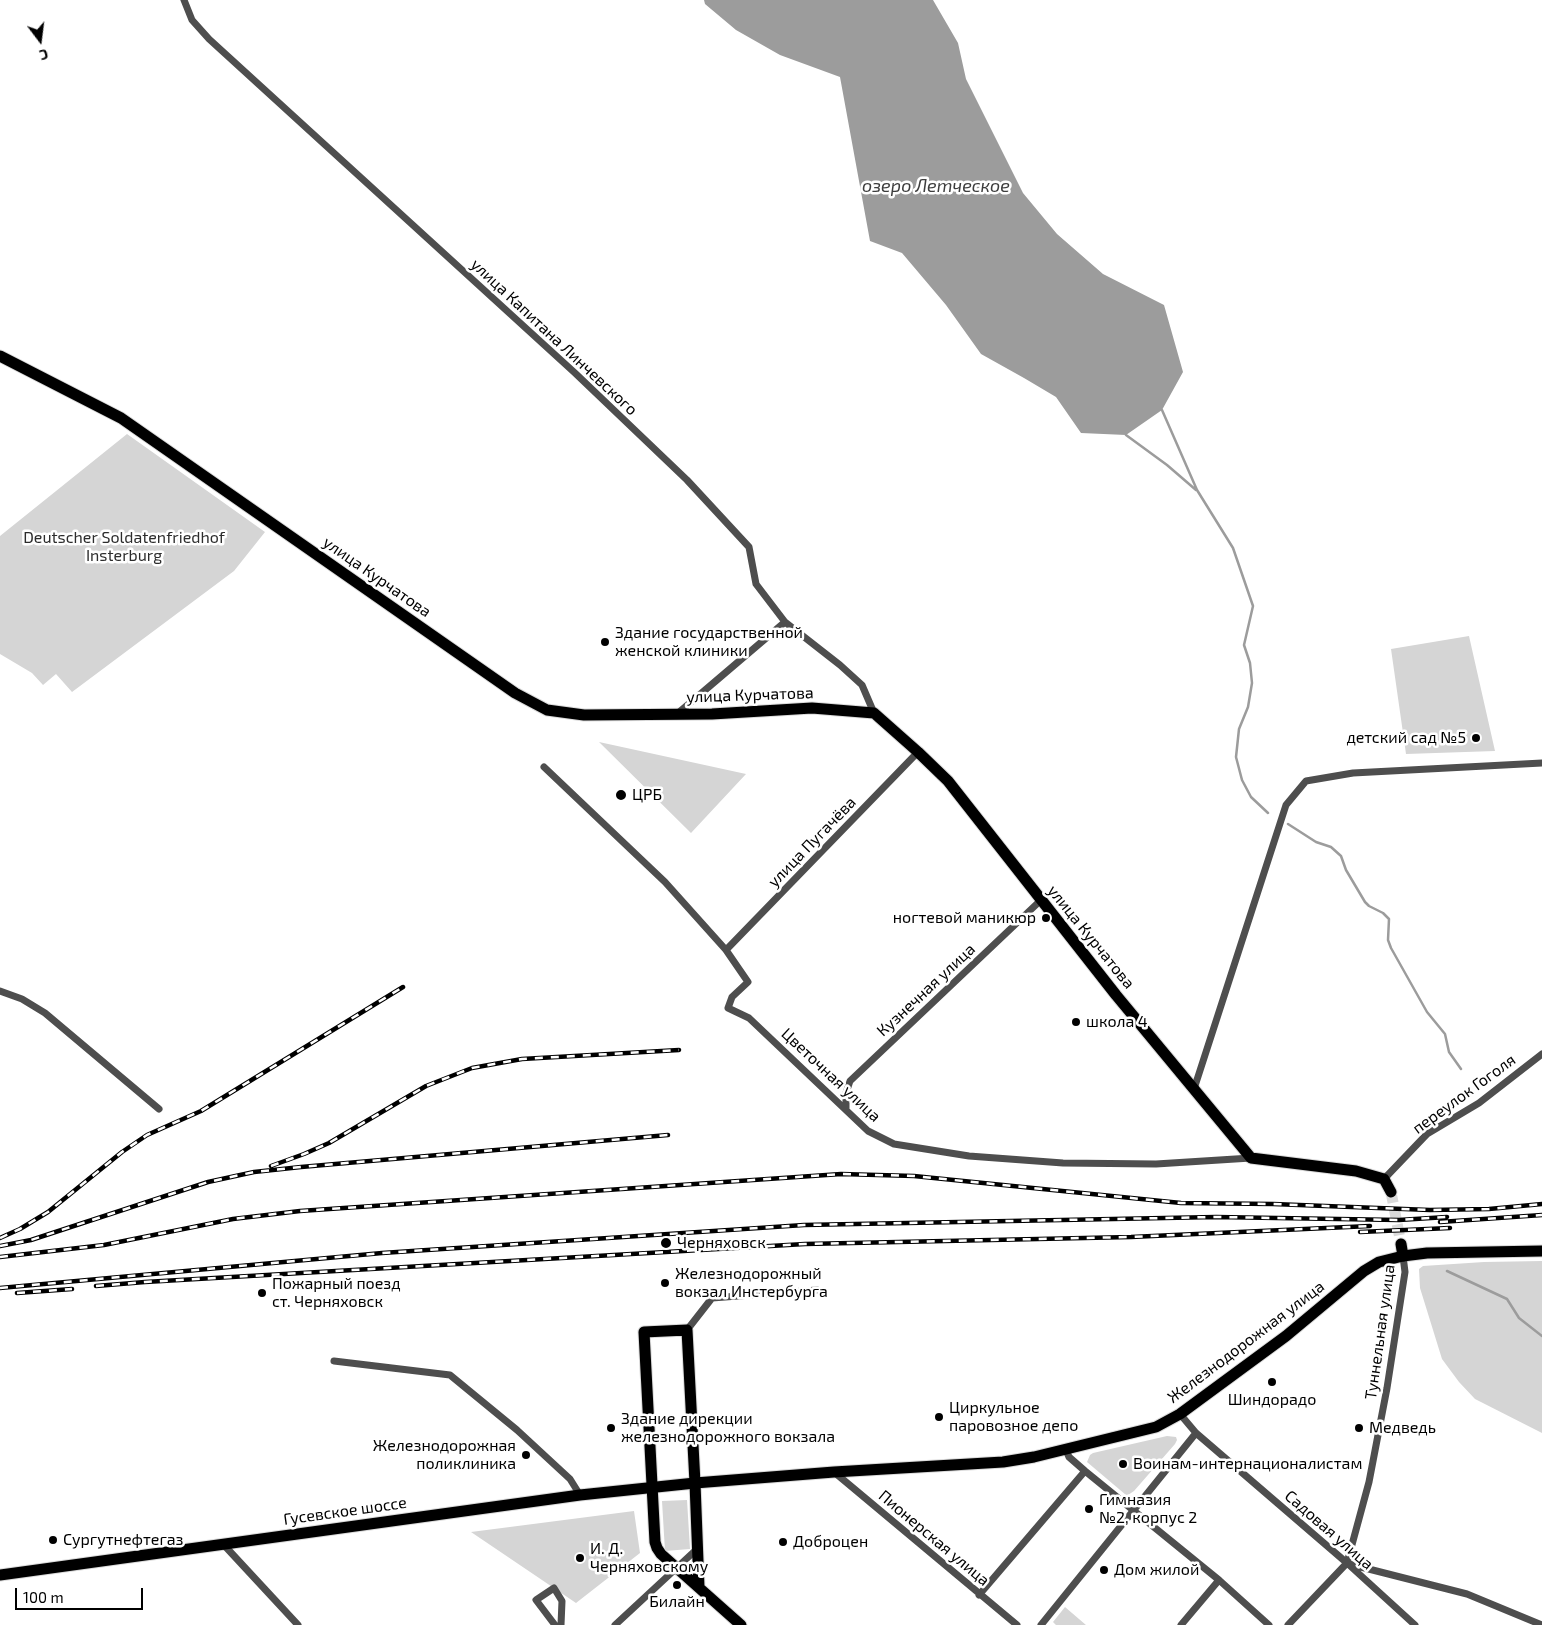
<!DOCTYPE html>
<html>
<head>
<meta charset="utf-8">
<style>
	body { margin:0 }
	#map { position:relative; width:1542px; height:1625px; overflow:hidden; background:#fff; font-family:"Exo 2",sans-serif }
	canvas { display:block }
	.north { position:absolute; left:15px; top:15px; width:50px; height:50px; -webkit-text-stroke:4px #fff; paint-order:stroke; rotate:165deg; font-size:14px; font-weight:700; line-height:20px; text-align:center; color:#000 }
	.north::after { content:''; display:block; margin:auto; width:18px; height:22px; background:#000; clip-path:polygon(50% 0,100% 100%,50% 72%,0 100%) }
	.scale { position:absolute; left:15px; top:1588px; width:128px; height:22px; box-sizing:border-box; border:2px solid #000; border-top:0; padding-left:6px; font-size:15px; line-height:18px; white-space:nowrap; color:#000; -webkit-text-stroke:4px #fff; paint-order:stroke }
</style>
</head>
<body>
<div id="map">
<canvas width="1542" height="1625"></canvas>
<div class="north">С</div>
<div class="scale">100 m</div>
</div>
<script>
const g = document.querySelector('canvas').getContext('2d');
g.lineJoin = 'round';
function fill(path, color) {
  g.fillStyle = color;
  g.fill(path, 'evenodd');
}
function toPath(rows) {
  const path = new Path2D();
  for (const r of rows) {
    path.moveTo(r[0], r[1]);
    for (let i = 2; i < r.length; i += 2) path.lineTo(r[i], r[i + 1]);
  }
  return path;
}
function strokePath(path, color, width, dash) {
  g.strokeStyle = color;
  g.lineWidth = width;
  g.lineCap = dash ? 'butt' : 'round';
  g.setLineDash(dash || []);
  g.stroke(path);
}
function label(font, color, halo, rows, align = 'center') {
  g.font = font + ' "Exo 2",sans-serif';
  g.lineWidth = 5;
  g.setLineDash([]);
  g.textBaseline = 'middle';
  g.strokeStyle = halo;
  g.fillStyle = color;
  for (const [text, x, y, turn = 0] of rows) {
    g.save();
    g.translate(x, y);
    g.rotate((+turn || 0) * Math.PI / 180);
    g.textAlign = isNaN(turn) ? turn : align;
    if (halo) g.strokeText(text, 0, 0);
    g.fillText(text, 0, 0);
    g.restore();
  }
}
fill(toPath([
	[127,434,265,532,234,571,72,692,56,674,43,685,32,673,0,654,0,536],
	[1469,636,1495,751,1406,754,1391,649],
	[599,742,746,774,691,833],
	[1542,1261,1542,1433,1475,1399,1459,1382,1442,1359,1420,1288,1419,1269,1423,1266,1484,1262],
	[1167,1436,1176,1437,1177,1440,1175,1444,1134,1491,1128,1495,1126,1495,1087,1462,1090,1455,1093,1453],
	[687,1500,690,1549,665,1551,662,1501],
	[634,1511,640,1553,576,1603,471,1532],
	[1065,1607,1086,1625,1056,1625,1053,1622]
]), '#d5d5d5');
fill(toPath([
	[704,0,933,0,958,43,966,79,1023,193,1057,234,1103,274,1164,305,1183,372,1162,410,1126,435,1081,433,1056,397,1024,378,981,354,946,305,902,253,870,241,840,77,780,55,736,30,705,4]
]), '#9c9c9c');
strokePath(toPath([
	[1162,410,1197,490,1233,548,1253,606,1244,645,1250,663,1252,683,1248,707,1239,729,1236,757,1242,780,1251,797,1268,813],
	[1126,435,1167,465,1196,490],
	[1288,824,1316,842,1331,847,1341,856,1346,870,1365,902,1369,906,1383,913,1389,919,1388,940,1391,948,1427,1012,1445,1034,1449,1052,1461,1069],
	[1447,1271,1507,1299,1519,1318,1542,1336]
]), '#9c9c9c', 2.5);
strokePath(toPath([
	[1391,1192,1401,1244]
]), '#d9d9d9', 11, [11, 5.5]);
const primary = toPath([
	[0,356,121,418,515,693,547,710,584,715,712,714,812,708,874,713,918,752,948,781,1116,995,1251,1158,1356,1171,1384,1179,1391,1192],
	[1401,1244,1403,1256],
	[699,1587,695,1483,687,1330,644,1332,655,1542,657,1548,661,1554,741,1625]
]);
const trunk = toPath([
	[0,1575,580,1495,695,1483,834,1472,1003,1462,1034,1457,1156,1427,1180,1414,1286,1336,1364,1271,1379,1262,1403,1256,1427,1253,1542,1251]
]);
strokePath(primary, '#dbdbdb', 13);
strokePath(trunk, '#dbdbdb', 13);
strokePath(toPath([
	[184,0,192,20,209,39,575,373,687,480,749,547,756,584,785,622,840,665,862,685,874,713],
	[677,714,785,622],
	[544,767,665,882,726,950,748,982,732,997,728,1008,749,1018,868,1131,894,1144,969,1156,1063,1163,1156,1164,1251,1158],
	[726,950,918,752],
	[0,991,22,999,45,1013,159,1109],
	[1194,1089,1286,805,1306,781,1353,773,1542,763],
	[846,1108,846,1093,850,1081,1041,900],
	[1384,1179,1427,1134,1479,1103,1542,1054],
	[687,1330,712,1298,817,1290],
	[334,1361,450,1375,517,1430,570,1479,580,1495],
	[1180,1414,1196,1433,1347,1563,1415,1625],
	[1066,1450,1069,1457,1085,1471,1219,1580,1269,1625],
	[834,1472,1017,1625],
	[223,1544,298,1625],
	[1349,1564,1467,1594,1542,1625],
	[979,1595,1085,1471],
	[555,1625,536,1600,554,1588,562,1601,561,1625],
	[615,1625,697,1549],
	[1041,1625,1196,1433],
	[1181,1625,1219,1580],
	[1288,1625,1347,1563,1369,1482,1387,1388,1405,1272,1403,1256]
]), '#4e4e4e', 7);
strokePath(primary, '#000', 11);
strokePath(trunk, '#000', 11);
const rail = toPath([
	[271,1166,304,1154,329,1143,426,1086,472,1068,522,1059,679,1050],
	[1440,1222,1542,1215],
	[1360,1232,1450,1228],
	[0,1238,20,1229,48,1212,122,1152,147,1135,201,1111,403,987],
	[0,1246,31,1240,208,1182,254,1172,301,1167,668,1135],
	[0,1257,104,1245,233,1219,300,1211,841,1174,914,1176,1181,1203,1273,1204,1430,1210,1489,1209,1542,1204],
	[96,1286,145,1282,805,1244,1131,1237,1370,1226],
	[0,1288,382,1253,804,1225,1216,1217,1399,1220,1447,1217],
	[17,1293,72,1289]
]);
strokePath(rail, '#000', 4.5);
strokePath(rail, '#fff', 2.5, [8]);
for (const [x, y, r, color] of [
	[605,642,5,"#000"],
	[1476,738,5,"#000"],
	[621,795,6,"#000"],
	[1046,918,5,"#000"],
	[1076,1022,5,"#000"],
	[666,1243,6,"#000"],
	[665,1283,5,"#000"],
	[262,1293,5,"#000"],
	[1272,1382,5,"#000"],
	[939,1417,5,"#000"],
	[611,1428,5,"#000"],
	[1359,1428,5,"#000"],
	[526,1455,5,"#000"],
	[1123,1464,5,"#000"],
	[1089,1509,5,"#000"],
	[53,1540,5,"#000"],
	[783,1542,5,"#000"],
	[580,1558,5,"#000"],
	[1104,1570,5,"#000"],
	[677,1585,5,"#000"]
]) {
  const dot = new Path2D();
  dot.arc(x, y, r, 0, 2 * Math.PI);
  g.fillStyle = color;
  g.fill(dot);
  strokePath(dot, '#fff', 2);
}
label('16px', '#000', '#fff', [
	["улица Капитана Линчевского",554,337,43],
	["улица Курчатова",377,577,35],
	["улица Курчатова",750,695,-2],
	["улица Пугачёва",812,842,-46],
	["улица Курчатова",1091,937,51],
	["Кузнечная улица",926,990,-43],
	["Цветочная улица",831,1075,43],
	["переулок Гоголя",1464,1094,-36],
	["Туннельная улица",1380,1332,-82],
	["Железнодорожная улица",1246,1342,-37],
	["Гусевское шоссе",345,1511,-8],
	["Садовая улица",1329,1530,41],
	["Пионерская улица",934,1538,40]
]);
label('16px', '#2c2c2c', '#fff', [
	["Deutscher Soldatenfriedhof",124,538],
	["Insterburg",124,556]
]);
label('16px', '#000', '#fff', [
	["Здание государственной",615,633],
	["женской клиники",615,651],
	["детский сад №5",1466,738,"right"],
	["ЦРБ",632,795],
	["ногтевой маникюр",1036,918,"right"],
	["школа 4",1086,1022],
	["Черняховск",677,1243],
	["Железнодорожный",675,1274],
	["вокзал Инстербурга",675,1292],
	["Пожарный поезд",272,1284],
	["ст. Черняховск",272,1302],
	["Шиндорадо",1272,1400,"center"],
	["Циркульное",949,1408],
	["паровозное депо",949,1426],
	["Здание дирекции",621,1419],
	["железнодорожного вокзала",621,1437],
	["Медведь",1369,1428],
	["Железнодорожная",516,1446,"right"],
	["поликлиника",516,1464,"right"],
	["Воинам-интернационалистам",1133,1464],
	["Гимназия",1099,1500],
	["№2, корпус 2",1099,1518],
	["Сургутнефтегаз",63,1540],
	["Доброцен",793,1542],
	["И. Д.",590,1549],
	["Черняховскому",590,1567],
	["Дом жилой",1114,1570],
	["Билайн",677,1602,"center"]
], 'left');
label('italic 18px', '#3d3d3d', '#fff', [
	["озеро Летческое",936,186]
]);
</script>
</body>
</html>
